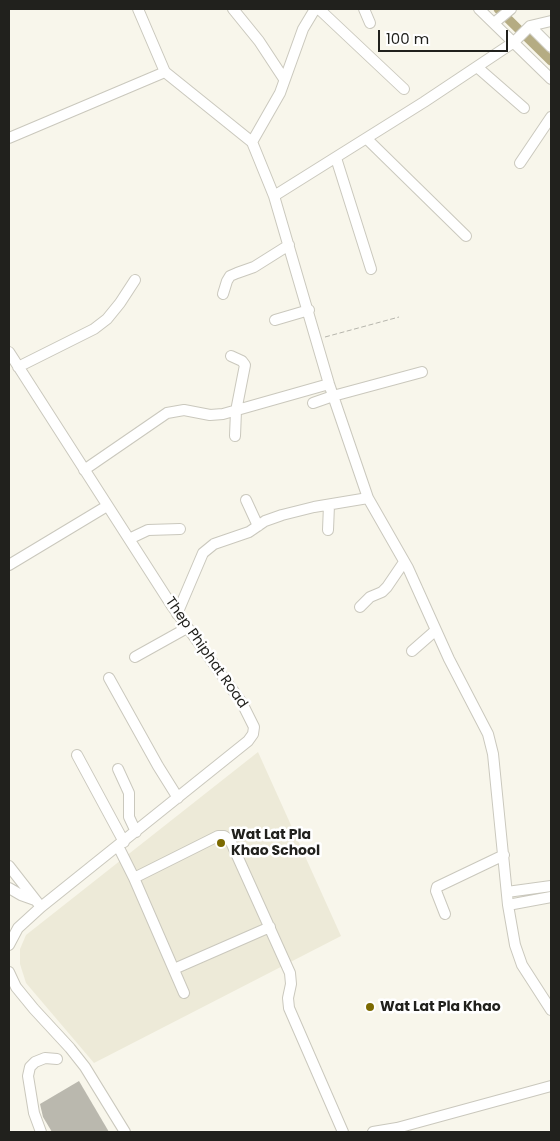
<!DOCTYPE html>
<html>
<head>
<meta charset="utf-8">
<style>
	body { margin:0 }
	#map { position:relative; width:560px; height:1141px; overflow:hidden; background:#f8f6eb; font-family:Poppins,sans-serif }
	canvas { display:block }
	.frame { position:absolute; inset:0; border:10px solid #21211d; pointer-events:none }
	.scale { position:absolute; left:378px; top:30px; width:130px; height:22px; box-sizing:border-box; border:2px solid #21211d; border-top:0; padding-left:6px; font-size:15px; line-height:18px; white-space:nowrap; color:#21211d; -webkit-text-stroke:4px #fff; paint-order:stroke }
</style>
</head>
<body>
<div id="map">
<canvas width="560" height="1141"></canvas>
<div class="frame"></div>
<div class="scale">100 m</div>
</div>
<script>
const g = document.querySelector('canvas').getContext('2d');
g.lineJoin = 'round';
function fill(path, color) {
  g.fillStyle = color;
  g.fill(path, 'evenodd');
}
function toPath(rows) {
  const path = new Path2D();
  for (const r of rows) {
    path.moveTo(r[0], r[1]);
    for (let i = 2; i < r.length; i += 2) path.lineTo(r[i], r[i + 1]);
  }
  return path;
}
function strokePath(path, color, width, dash) {
  g.strokeStyle = color;
  g.lineWidth = width;
  g.lineCap = dash ? 'butt' : 'round';
  g.setLineDash(dash || []);
  g.stroke(path);
}
function label(font, color, halo, rows, align = 'center') {
  g.font = font + ' Poppins,sans-serif';
  g.lineWidth = 5;
  g.setLineDash([]);
  g.textBaseline = 'middle';
  g.strokeStyle = halo;
  g.fillStyle = color;
  for (const [text, x, y, turn = 0] of rows) {
    g.save();
    g.translate(x, y);
    g.rotate((+turn || 0) * Math.PI / 180);
    g.textAlign = isNaN(turn) ? turn : align;
    if (halo) g.strokeText(text, 0, 0);
    g.fillText(text, 0, 0);
    g.restore();
  }
}
fill(toPath([
	[258,752,341,936,94,1063,26,983,20,964,20,949,26,935]
]), '#edead8');
strokePath(toPath([
	[498,9,551,61]
]), '#b5ac83', 9);
fill(toPath([
	[79,1081,109,1132,52,1132,43,1117,40,1104]
]), '#bab8ae');
const minor = toPath([
	[138,9,165,72,252,142,274,196,329,384,368,498,408,568,449,659,488,734,493,754,508,905,515,945,522,965,551,1010],
	[233,9,259,41,284,79],
	[319,9,404,89],
	[364,9,370,23],
	[479,9,551,79],
	[494,23,511,9],
	[530,26,551,47],
	[477,67,524,108],
	[9,138,165,72],
	[367,139,466,236],
	[252,142,280,93,303,29,315,9],
	[336,158,371,269],
	[520,163,551,117],
	[274,196,424,102,514,42,530,26,551,21],
	[223,294,227,281,230,276,237,273,254,267,289,245],
	[275,320,309,310],
	[9,352,172,606,242,703,254,727,253,734,248,741,41,907,18,928,9,945],
	[231,356,242,361,245,365,236,411,235,436],
	[18,367,94,329,107,319,120,303,135,280],
	[313,403,333,396,422,372],
	[84,470,167,413,184,410,210,415,223,414,329,384],
	[246,500,258,526],
	[328,530,329,505],
	[129,539,148,530,180,529],
	[9,565,107,506],
	[360,607,370,597,382,592,387,587,404,562],
	[177,614,203,553,214,544,249,532,265,521,282,515,314,507,368,498],
	[412,651,436,630],
	[135,657,187,628],
	[109,678,158,766,178,798],
	[77,755,124,842],
	[118,769,129,793,129,817,136,832],
	[118,846,134,878,184,993],
	[9,866,41,907],
	[134,878,218,836,224,836,230,840,290,973,291,984,288,998,289,1008,343,1132],
	[9,888,21,895,35,900],
	[507,892,551,886],
	[508,905,551,897],
	[445,914,436,891,437,887,504,855],
	[174,969,270,927],
	[9,972,16,987,34,1009,70,1048,85,1067,125,1132],
	[41,1132,34,1113,28,1076,30,1067,35,1062,45,1058,57,1059],
	[373,1132,397,1128,551,1086]
]);
strokePath(minor, '#cac8bd', 12);
strokePath(toPath([
	[325,337,399,317]
]), '#b6b5ac', 1, [5, 2.5]);
strokePath(minor, '#fff', 10);
for (const [x, y, r, color] of [
	[221,843,5,"#7c6a01"],
	[370,1007,5,"#7c6a01"]
]) {
  const dot = new Path2D();
  dot.arc(x, y, r, 0, 2 * Math.PI);
  g.fillStyle = color;
  g.fill(dot);
  strokePath(dot, '#fff', 2);
}
label('14px', '#21211d', '#fff', [
	["Thep Phiphat Road",206,653,55]
]);
label('bold 14px', '#21211d', '#fff', [
	["Wat Lat Pla",231,835],
	["Khao School",231,851],
	["Wat Lat Pla Khao",380,1007]
], 'left');
</script>
</body>
</html>
